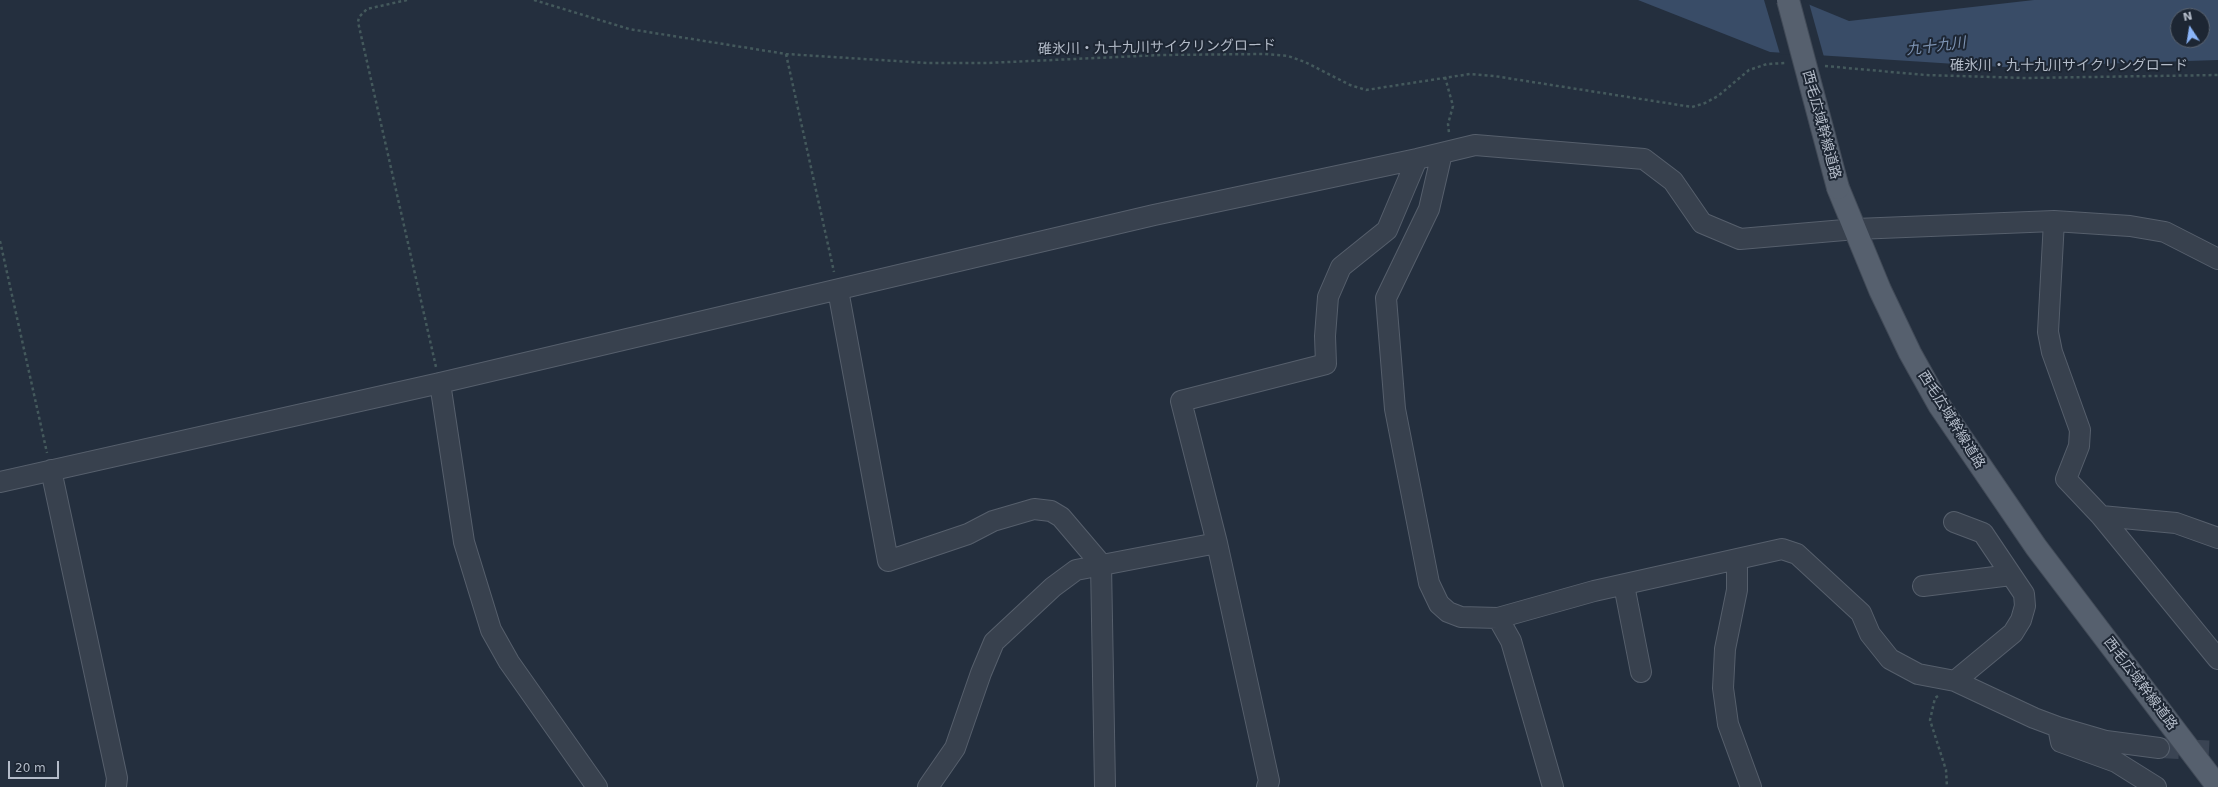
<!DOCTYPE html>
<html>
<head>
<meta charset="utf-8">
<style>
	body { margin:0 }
	#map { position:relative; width:2218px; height:787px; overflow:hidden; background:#242f3e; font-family:"DejaVu Sans",sans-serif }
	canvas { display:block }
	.north { position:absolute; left:2170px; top:8px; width:40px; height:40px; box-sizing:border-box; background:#1d2633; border:1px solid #59626f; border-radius:50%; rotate:348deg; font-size:11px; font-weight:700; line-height:16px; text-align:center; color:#b4bcc9 }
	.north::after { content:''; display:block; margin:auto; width:14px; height:18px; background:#8ab4f8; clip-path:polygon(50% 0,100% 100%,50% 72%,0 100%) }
	.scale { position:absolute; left:8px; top:761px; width:51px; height:18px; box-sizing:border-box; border:2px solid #b4bcc9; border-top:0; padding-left:5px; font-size:12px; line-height:14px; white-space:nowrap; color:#b4bcc9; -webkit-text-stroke:3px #1d2633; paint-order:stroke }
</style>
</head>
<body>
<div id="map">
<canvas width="2218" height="787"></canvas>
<div class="north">N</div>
<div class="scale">20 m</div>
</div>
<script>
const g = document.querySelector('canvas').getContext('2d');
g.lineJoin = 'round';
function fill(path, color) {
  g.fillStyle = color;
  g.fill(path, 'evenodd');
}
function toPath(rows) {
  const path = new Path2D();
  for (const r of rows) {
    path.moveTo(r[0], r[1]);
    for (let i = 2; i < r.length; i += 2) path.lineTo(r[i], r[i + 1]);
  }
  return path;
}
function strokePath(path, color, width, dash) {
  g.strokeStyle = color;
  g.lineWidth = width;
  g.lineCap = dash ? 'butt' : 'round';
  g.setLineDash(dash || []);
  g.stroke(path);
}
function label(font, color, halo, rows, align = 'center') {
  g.font = font + ' "DejaVu Sans","Noto Sans JP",sans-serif';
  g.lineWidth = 4;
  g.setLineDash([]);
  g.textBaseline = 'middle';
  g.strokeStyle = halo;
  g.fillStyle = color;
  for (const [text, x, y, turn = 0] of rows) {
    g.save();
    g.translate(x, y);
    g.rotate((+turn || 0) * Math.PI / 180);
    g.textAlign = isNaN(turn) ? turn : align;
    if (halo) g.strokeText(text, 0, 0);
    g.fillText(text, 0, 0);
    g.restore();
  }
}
fill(toPath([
	[1638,0,1798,0,1849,21,2034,0,2218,0,2218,60,2002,67,1770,52],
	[2178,16,2202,16,2202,40,2178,40]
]), '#394c67');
fill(toPath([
	[1764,0,1803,0,1809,3,1824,57,1780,54]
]), '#242f3e');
strokePath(toPath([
	[2159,748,2218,751]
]), '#3a4453', 20, [20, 10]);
const minor = toPath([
	[1442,153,1429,209,1386,298,1395,409,1429,583,1439,604,1448,612,1461,617,1498,618,1594,591,1782,549,1797,554,1861,613,1870,634,1890,659,1918,674,1955,681,2034,718,2058,727,2106,741,2159,748],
	[2054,221,2048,332,2052,352,2080,430,2079,446,2066,479,2101,516,2218,659],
	[838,290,888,561,968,534,993,521,1034,509,1051,511,1061,517,1101,564,1105,787],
	[440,383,464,542,491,630,509,662,597,787],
	[51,470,117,778,116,787],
	[0,482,440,383,1154,215,1417,159,1475,145,1644,159,1673,181,1702,223,1740,239,1856,229,2054,221,2130,226,2165,232,2218,259],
	[2101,516,2176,523,2218,538],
	[1954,522,1983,533,2024,594,2025,606,2021,620,2013,633,1955,681],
	[1737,560,1737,590,1725,649,1723,688,1728,724,1751,787],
	[1624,585,1641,672],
	[1923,586,2011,575],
	[1498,618,1511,641,1553,787],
	[2058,727,2061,742,2116,762,2156,787],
	[928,787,955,748,981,673,994,642,1053,587,1076,570,1217,543],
	[1267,787,1269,781,1217,543,1181,401,1326,364,1325,336,1328,297,1341,267,1387,230,1417,159]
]);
const major = toPath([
	[1838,188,1880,290,1910,353,1939,405,2036,547,2218,787]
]);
strokePath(minor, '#565f6c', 22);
strokePath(major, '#414a57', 24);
strokePath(toPath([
	[407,0,367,9,359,17,358,22,436,367],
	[534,0,629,29,786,54,927,63,987,63,1161,55,1264,54,1288,56,1305,62,1350,85,1366,90,1470,74,1494,76,1692,107,1705,103,1718,96,1749,70,1767,64,1786,63],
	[786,54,834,272],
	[1825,66,1925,75,2026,78,2218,75],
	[1445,77,1453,106,1448,124,1449,133],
	[0,241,47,453],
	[1938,696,1935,698,1930,720,1946,770,1947,787]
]), '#44595c', 2.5, [3, 3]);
strokePath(minor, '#38414e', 20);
strokePath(major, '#56606e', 22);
const majorBridge = toPath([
	[1788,0,1838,188]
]);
strokePath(majorBridge, '#414a57', 24, []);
strokePath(majorBridge, '#56606e', 22);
label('14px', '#b4bcc9', '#1d2633', [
	["碓氷川・九十九川サイクリングロード",1157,48,-1],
	["碓氷川・九十九川サイクリングロード",2069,66],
	["西毛広域幹線道路",1821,125,75],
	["西毛広域幹線道路",1951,420,58],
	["西毛広域幹線道路",2140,684,53]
]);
label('italic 15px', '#7c92b1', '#1d2633', [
	["九十九川",1936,47,-7]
]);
</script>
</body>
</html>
